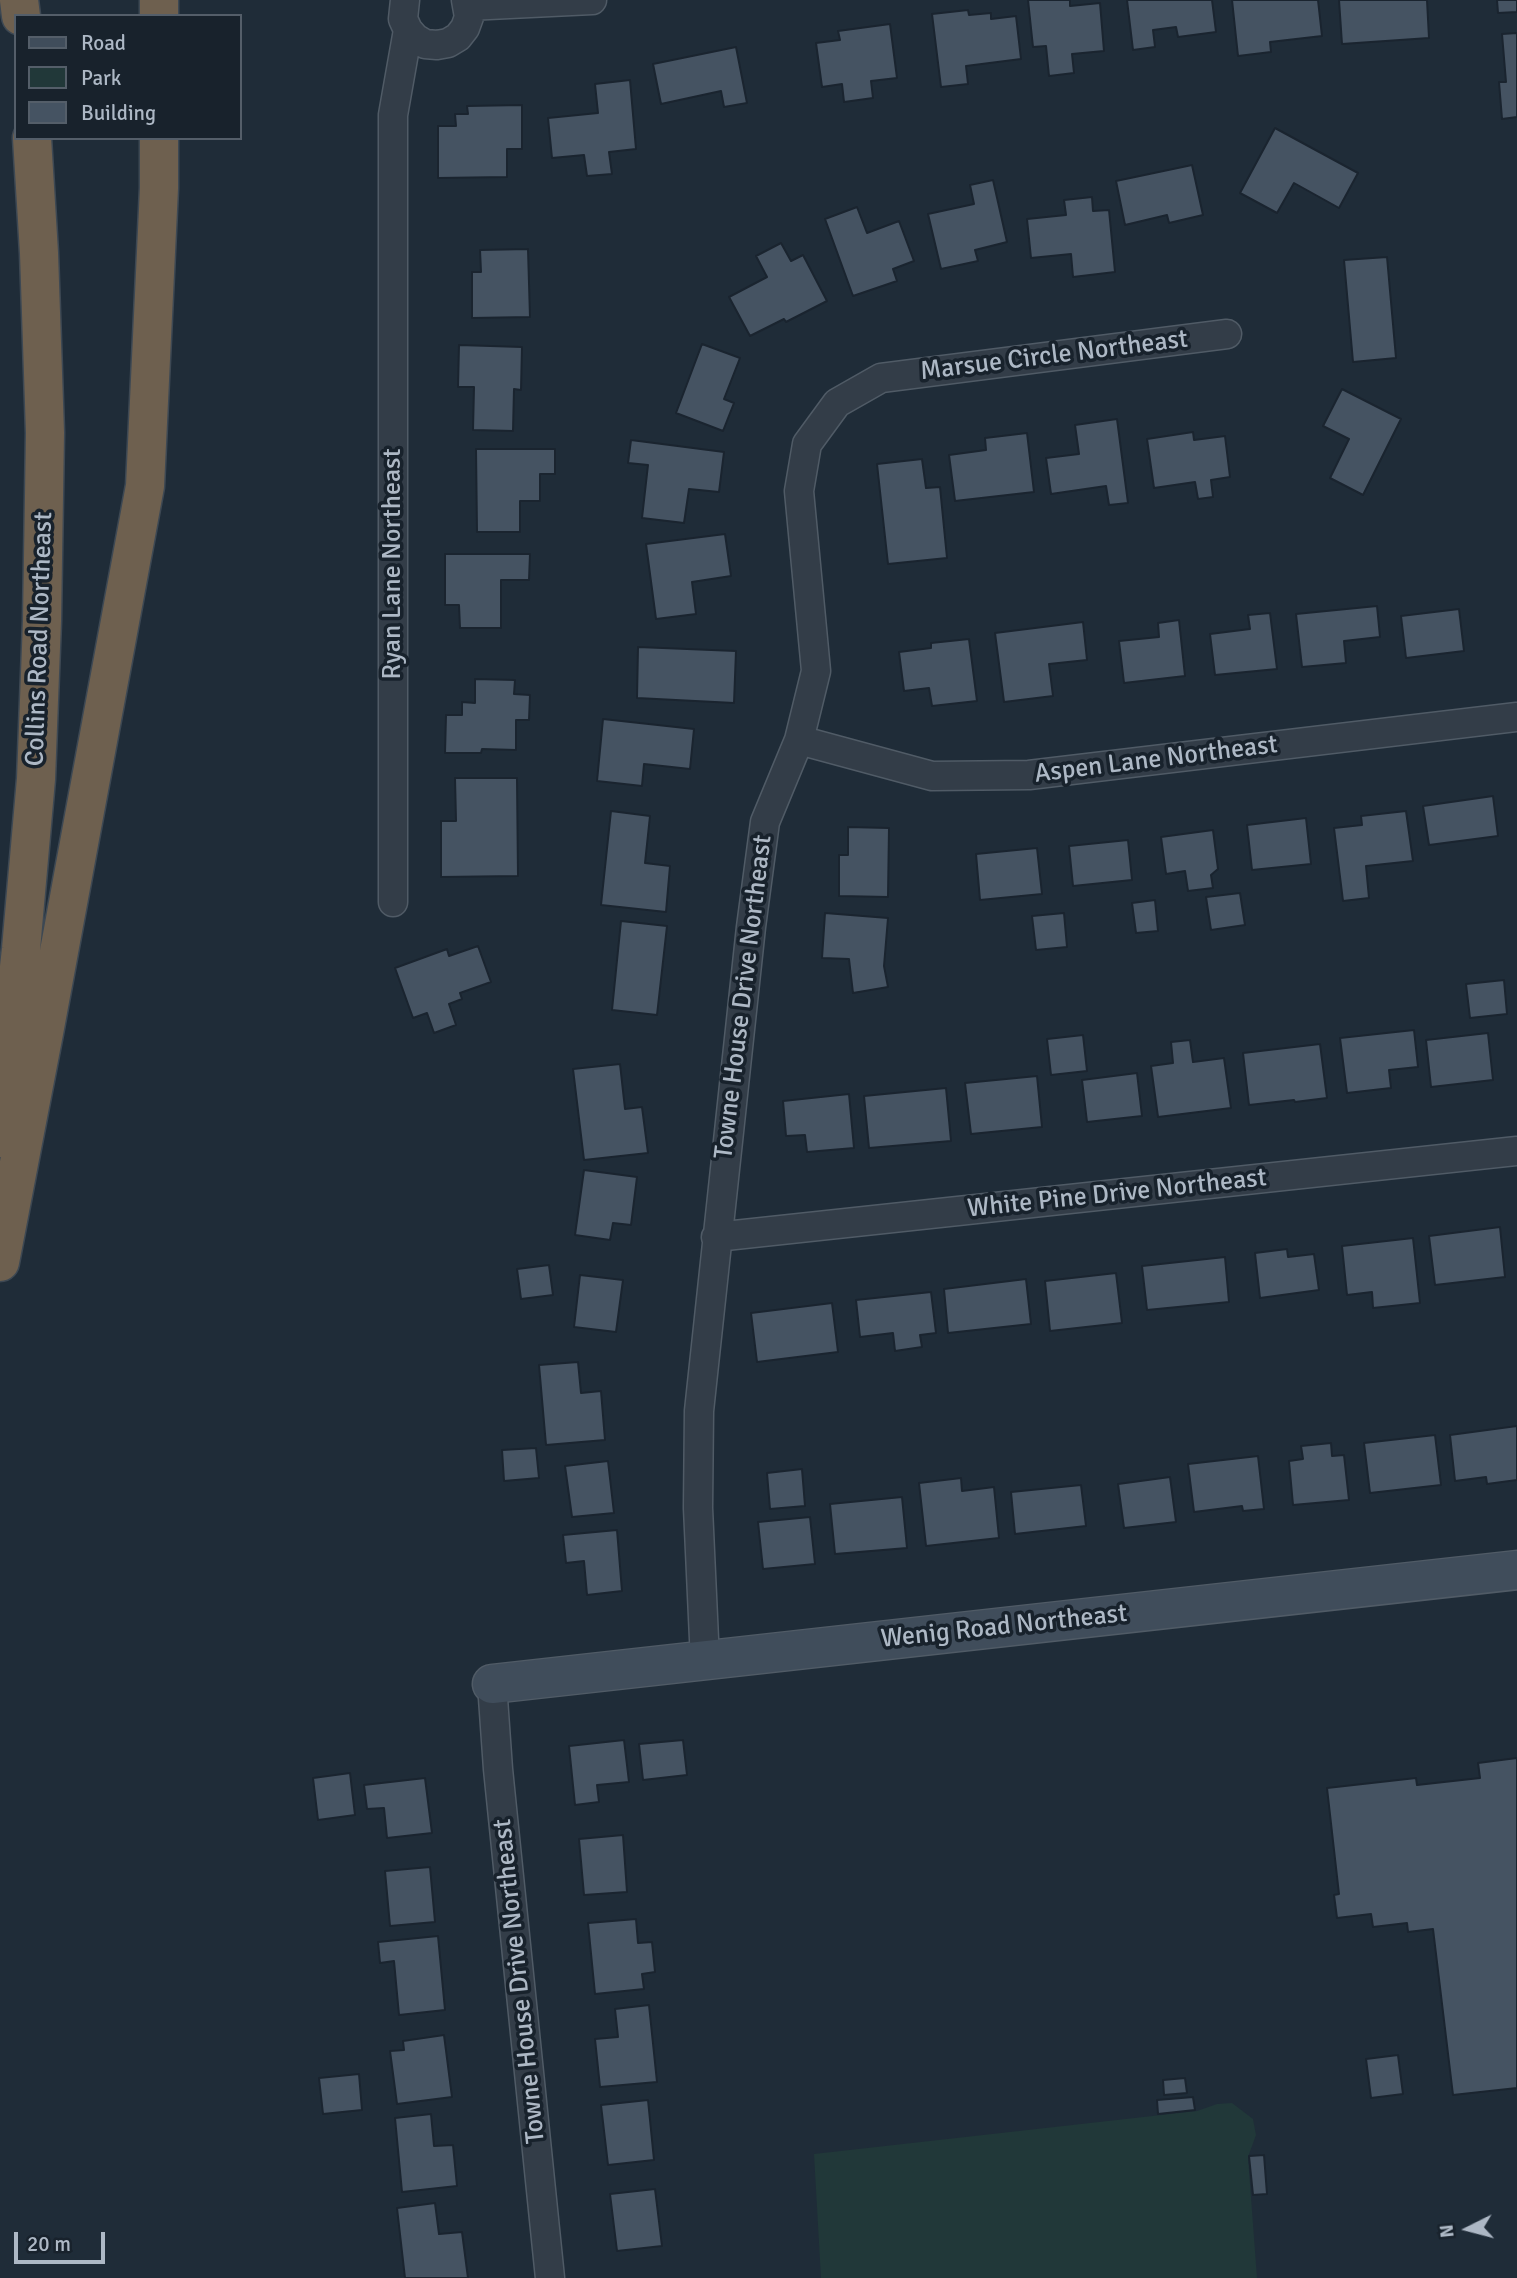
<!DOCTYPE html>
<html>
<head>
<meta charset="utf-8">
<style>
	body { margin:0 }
	#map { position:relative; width:1517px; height:2278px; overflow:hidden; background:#1f2c38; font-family:Signika,sans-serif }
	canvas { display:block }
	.legend { position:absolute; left:14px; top:14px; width:228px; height:126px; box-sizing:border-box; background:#18222c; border:2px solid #545e69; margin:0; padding:9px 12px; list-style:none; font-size:21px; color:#adb8c5 }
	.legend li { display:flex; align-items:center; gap:14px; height:35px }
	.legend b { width:35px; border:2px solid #545e69 }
	.north { position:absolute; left:1433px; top:2194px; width:70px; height:70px; -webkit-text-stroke:5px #18222c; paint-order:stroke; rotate:264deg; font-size:19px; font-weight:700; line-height:28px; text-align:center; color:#adb8c5 }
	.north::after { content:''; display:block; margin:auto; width:24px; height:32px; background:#adb8c5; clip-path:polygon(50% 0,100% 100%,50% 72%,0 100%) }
	.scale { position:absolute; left:14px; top:2232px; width:91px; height:32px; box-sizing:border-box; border:4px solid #adb8c5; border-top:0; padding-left:9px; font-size:21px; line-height:24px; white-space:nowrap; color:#adb8c5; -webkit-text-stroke:5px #18222c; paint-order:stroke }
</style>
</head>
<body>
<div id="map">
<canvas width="1517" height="2278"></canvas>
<ul class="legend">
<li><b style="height:9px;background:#404d5b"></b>Road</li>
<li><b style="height:19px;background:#213839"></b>Park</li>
<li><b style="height:19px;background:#455362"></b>Building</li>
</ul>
<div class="north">N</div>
<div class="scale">20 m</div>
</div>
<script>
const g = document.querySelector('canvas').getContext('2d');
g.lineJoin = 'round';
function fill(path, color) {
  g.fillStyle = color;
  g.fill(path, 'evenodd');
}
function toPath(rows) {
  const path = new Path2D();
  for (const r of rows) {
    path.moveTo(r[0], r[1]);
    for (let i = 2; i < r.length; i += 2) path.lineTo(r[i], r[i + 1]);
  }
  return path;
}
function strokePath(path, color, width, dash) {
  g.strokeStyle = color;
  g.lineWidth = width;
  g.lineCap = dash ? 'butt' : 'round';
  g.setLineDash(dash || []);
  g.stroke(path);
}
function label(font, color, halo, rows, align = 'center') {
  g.font = font + ' Signika,sans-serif';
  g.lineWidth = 7;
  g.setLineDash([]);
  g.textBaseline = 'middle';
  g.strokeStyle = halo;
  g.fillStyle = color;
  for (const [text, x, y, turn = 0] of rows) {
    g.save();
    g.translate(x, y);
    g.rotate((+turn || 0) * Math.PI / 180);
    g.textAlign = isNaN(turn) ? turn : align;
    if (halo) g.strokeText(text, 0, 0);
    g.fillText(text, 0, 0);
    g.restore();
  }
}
fill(toPath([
	[1232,2103,1253,2119,1256,2135,1248,2157,1257,2278,821,2278,814,2154,1197,2111,1217,2104]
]), '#213839');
const building = toPath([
	[1028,0,1070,0,1070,6,1100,3,1104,51,1072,54,1074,73,1049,76,1046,46,1033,47,1028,0],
	[1127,0,1212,0,1216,32,1178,37,1176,27,1153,30,1155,47,1133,50,1127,0],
	[1232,0,1318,0,1322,36,1270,42,1271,52,1238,56,1232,0],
	[1339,0,1427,0,1429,38,1342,44,1339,0],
	[1497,0,1517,0,1517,12,1498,13,1497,0],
	[968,10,969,15,991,13,991,19,1016,16,1021,59,966,66,968,84,941,87,932,14,968,10],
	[890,24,897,78,871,81,873,98,844,102,842,84,822,87,816,43,840,40,838,31,890,24],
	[1517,33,1517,117,1502,119,1499,82,1506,82,1502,34,1517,33],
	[736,47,747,103,724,107,721,91,661,104,653,64,736,47],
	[630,80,636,149,609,152,612,174,587,176,584,155,552,158,548,118,598,113,595,84,630,80],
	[522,105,522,149,507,149,507,177,438,178,438,126,456,126,455,114,468,114,467,106,522,105],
	[1275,128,1358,173,1339,208,1294,183,1277,213,1240,193,1275,128],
	[1192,165,1203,215,1169,223,1167,215,1125,225,1116,181,1192,165],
	[993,180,1007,242,975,250,978,261,941,269,928,214,974,204,970,185,993,180],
	[1092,197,1093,211,1109,210,1115,272,1073,277,1071,254,1031,258,1027,219,1066,215,1064,200,1092,197],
	[857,207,867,233,899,221,914,261,893,269,897,281,853,296,825,219,857,207],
	[781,243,791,261,803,255,827,301,786,322,784,319,750,336,729,297,767,277,756,256,781,243],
	[528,249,530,317,472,318,472,272,481,272,480,250,528,249],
	[1387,257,1396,358,1353,362,1344,260,1387,257],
	[702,344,740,358,724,399,734,403,723,431,676,413,702,344],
	[459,345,522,347,521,390,514,389,513,431,473,430,474,387,458,387,459,345],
	[1342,389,1401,419,1363,495,1330,478,1349,439,1323,426,1342,389],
	[1117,419,1128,503,1109,505,1106,486,1051,494,1046,458,1079,454,1075,425,1117,419],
	[1193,432,1194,440,1225,436,1230,477,1211,480,1213,497,1198,499,1195,482,1154,488,1147,439,1193,432],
	[1027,433,1034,492,955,501,949,455,986,450,985,438,1027,433],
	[631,440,724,452,719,492,689,489,684,523,642,518,648,465,628,463,631,440],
	[476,449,555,449,555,474,540,474,540,501,520,501,520,532,477,532,476,449],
	[922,459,926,488,940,487,947,558,888,564,877,464,922,459],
	[725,534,731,576,692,582,696,614,656,619,646,544,725,534],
	[445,554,530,554,529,580,501,580,501,628,460,628,459,605,445,605,445,554],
	[1377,606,1380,637,1344,641,1346,663,1302,667,1296,614,1377,606],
	[1459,609,1464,651,1406,658,1401,616,1459,609],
	[1270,613,1277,669,1215,675,1210,634,1250,629,1248,615,1270,613],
	[1179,620,1185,676,1124,683,1119,641,1159,637,1158,623,1179,620],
	[1083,622,1087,660,1049,664,1053,696,1004,702,995,633,1083,622],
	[969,639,977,701,932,706,929,688,904,691,899,652,931,648,931,643,969,639],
	[638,647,736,651,734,703,637,698,638,647],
	[475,679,515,680,514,694,530,695,529,720,516,720,516,750,482,749,481,753,445,753,446,715,462,715,462,702,475,703,475,679],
	[603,719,694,729,690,769,644,764,642,786,597,781,603,719],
	[455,778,517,778,518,876,441,877,441,821,456,821,455,778],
	[1493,796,1498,836,1429,845,1423,806,1493,796],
	[611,811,650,816,645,863,670,866,666,912,601,905,611,811],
	[1406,811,1413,861,1366,866,1369,898,1343,901,1334,828,1362,825,1361,816,1406,811],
	[1306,818,1311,864,1252,870,1247,825,1306,818],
	[848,827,889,828,888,897,839,896,839,855,848,855,848,827],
	[1213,830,1218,869,1211,875,1213,888,1188,891,1185,871,1166,874,1161,837,1213,830],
	[1128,840,1132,880,1073,886,1069,846,1128,840],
	[1037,848,1042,894,980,900,976,854,1037,848],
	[1240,893,1245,925,1211,930,1206,897,1240,893],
	[1155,900,1158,931,1136,933,1132,903,1155,900],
	[825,913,888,918,884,966,888,987,853,993,849,959,822,958,825,913],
	[1064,913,1067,947,1036,950,1032,916,1064,913],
	[621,921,667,926,657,1015,612,1010,621,921],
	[478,946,491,982,460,993,462,999,449,1004,456,1025,434,1033,427,1013,413,1018,395,968,447,949,449,956,478,946],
	[1504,980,1507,1014,1470,1018,1466,984,1504,980],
	[1414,1030,1418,1067,1389,1070,1391,1088,1347,1093,1340,1038,1414,1030],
	[1488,1033,1493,1080,1431,1087,1426,1040,1488,1033],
	[1083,1035,1087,1071,1051,1075,1047,1039,1083,1035],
	[1190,1040,1193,1062,1224,1058,1231,1108,1158,1117,1151,1066,1173,1063,1171,1042,1190,1040],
	[1320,1044,1327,1098,1295,1102,1294,1100,1249,1105,1243,1053,1320,1044],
	[620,1064,625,1109,642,1107,648,1153,584,1160,573,1069,620,1064],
	[1137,1073,1142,1116,1087,1122,1082,1080,1137,1073],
	[1037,1076,1042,1127,971,1134,965,1083,1037,1076],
	[946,1088,951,1141,869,1148,864,1096,946,1088],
	[849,1094,854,1148,807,1152,805,1135,786,1136,783,1101,849,1094],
	[584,1170,637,1177,631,1225,613,1223,610,1240,575,1235,584,1170],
	[1500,1227,1505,1277,1435,1285,1429,1236,1500,1227],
	[1413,1238,1420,1303,1373,1308,1372,1292,1347,1295,1342,1246,1413,1238],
	[1287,1249,1288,1257,1314,1254,1319,1290,1260,1298,1255,1253,1287,1249],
	[1225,1257,1229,1302,1147,1310,1142,1266,1225,1257],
	[549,1265,553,1295,521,1299,517,1269,549,1265],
	[1116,1273,1122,1323,1050,1331,1045,1281,1116,1273],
	[580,1275,623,1280,616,1332,574,1327,580,1275],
	[1026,1279,1031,1324,948,1333,944,1289,1026,1279],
	[931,1292,936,1333,920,1335,922,1347,895,1351,893,1333,860,1337,856,1300,931,1292],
	[832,1303,838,1352,757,1362,751,1313,832,1303],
	[578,1362,581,1393,601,1391,605,1440,546,1445,539,1365,578,1362],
	[1517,1426,1517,1480,1487,1484,1486,1477,1455,1481,1450,1435,1517,1426],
	[1435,1435,1441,1485,1370,1493,1364,1443,1435,1435],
	[1331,1443,1332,1456,1344,1455,1349,1500,1293,1505,1289,1461,1303,1459,1301,1446,1331,1443],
	[536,1448,539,1478,504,1481,502,1450,536,1448],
	[1258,1456,1264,1509,1243,1511,1242,1506,1194,1512,1188,1464,1258,1456],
	[608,1461,614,1513,572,1517,565,1466,608,1461],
	[802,1469,805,1506,770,1509,767,1473,802,1469],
	[1170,1477,1176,1522,1124,1528,1118,1484,1170,1477],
	[961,1478,962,1491,994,1487,999,1538,926,1546,919,1483,961,1478],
	[1081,1485,1086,1526,1015,1534,1011,1492,1081,1485],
	[902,1497,907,1548,835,1554,830,1504,902,1497],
	[810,1517,815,1564,763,1569,758,1522,810,1517],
	[617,1530,622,1591,587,1595,584,1561,566,1563,563,1535,617,1530],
	[624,1740,629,1782,597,1785,599,1802,575,1805,569,1746,624,1740],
	[683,1740,687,1775,643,1780,639,1744,683,1740],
	[1517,1758,1517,2088,1453,2095,1433,1929,1408,1932,1407,1923,1373,1927,1371,1914,1337,1918,1334,1895,1339,1894,1327,1788,1416,1778,1417,1785,1480,1778,1478,1763,1517,1758],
	[350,1773,355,1815,318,1820,313,1778,350,1773],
	[425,1778,432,1833,387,1838,384,1808,367,1809,364,1785,425,1778],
	[623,1835,627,1892,584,1895,579,1839,623,1835],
	[430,1867,435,1922,390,1926,385,1871,430,1867],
	[636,1919,638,1943,652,1942,655,1972,642,1974,644,1989,595,1994,588,1923,636,1919],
	[438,1936,445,2010,399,2015,394,1961,380,1963,378,1942,438,1936],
	[649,2005,657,2082,600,2087,595,2039,618,2037,615,2009,649,2005],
	[444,2035,452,2097,397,2104,390,2051,404,2050,403,2041,444,2035],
	[1398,2055,1403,2094,1371,2098,1366,2059,1398,2055],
	[359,2074,362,2110,323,2114,319,2078,359,2074],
	[1185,2078,1187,2093,1164,2095,1163,2080,1185,2078],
	[1193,2097,1195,2110,1158,2114,1157,2100,1193,2097],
	[648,2100,654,2160,608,2165,601,2105,648,2100],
	[431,2114,434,2146,453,2145,457,2186,402,2192,395,2118,431,2114],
	[1264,2155,1267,2194,1253,2195,1249,2156,1264,2155],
	[655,2189,662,2246,617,2251,610,2194,655,2189],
	[435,2203,439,2234,462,2232,468,2278,405,2278,397,2208,435,2203]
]);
fill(building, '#455362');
strokePath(building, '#1a242f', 2);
const street = toPath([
	[405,0,403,19,408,30,415,38,425,44,437,45,448,43,458,37,465,28,469,17,466,0],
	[468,6,592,0],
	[799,740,932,776,1029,775,1517,717],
	[393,902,393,115,408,30],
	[716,1237,1517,1151],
	[705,1661,698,1508,699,1411,751,927,765,822,799,740,816,671,799,491,807,444,837,403,881,378,1227,334],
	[492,1684,498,1769,550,2278]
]);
const secondary = toPath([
	[492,1684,1517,1570]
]);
const highway = toPath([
	[19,0,21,16],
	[159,0,159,16],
	[0,1138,21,949,36,779,42,621,45,433,39,253,32,138],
	[0,1262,44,1033,145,486,159,188,159,138]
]);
strokePath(street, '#505b66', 31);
strokePath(secondary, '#505b66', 41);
strokePath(highway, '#3d4853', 41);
strokePath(street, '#333d48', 28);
strokePath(secondary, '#404d5b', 38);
strokePath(highway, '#6e604f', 38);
label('26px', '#adb8c5', '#18222c', [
	["Marsue Circle Northeast",1054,356,-7],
	["Ryan Lane Northeast",393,564,-90],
	["Collins Road Northeast",40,639,-88],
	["Aspen Lane Northeast",1156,760,-7],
	["Towne House Drive Northeast",744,997,-83],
	["White Pine Drive Northeast",1117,1194,-6],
	["Wenig Road Northeast",1004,1627,-6],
	["Towne House Drive Northeast",520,1981,-96]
]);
</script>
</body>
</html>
